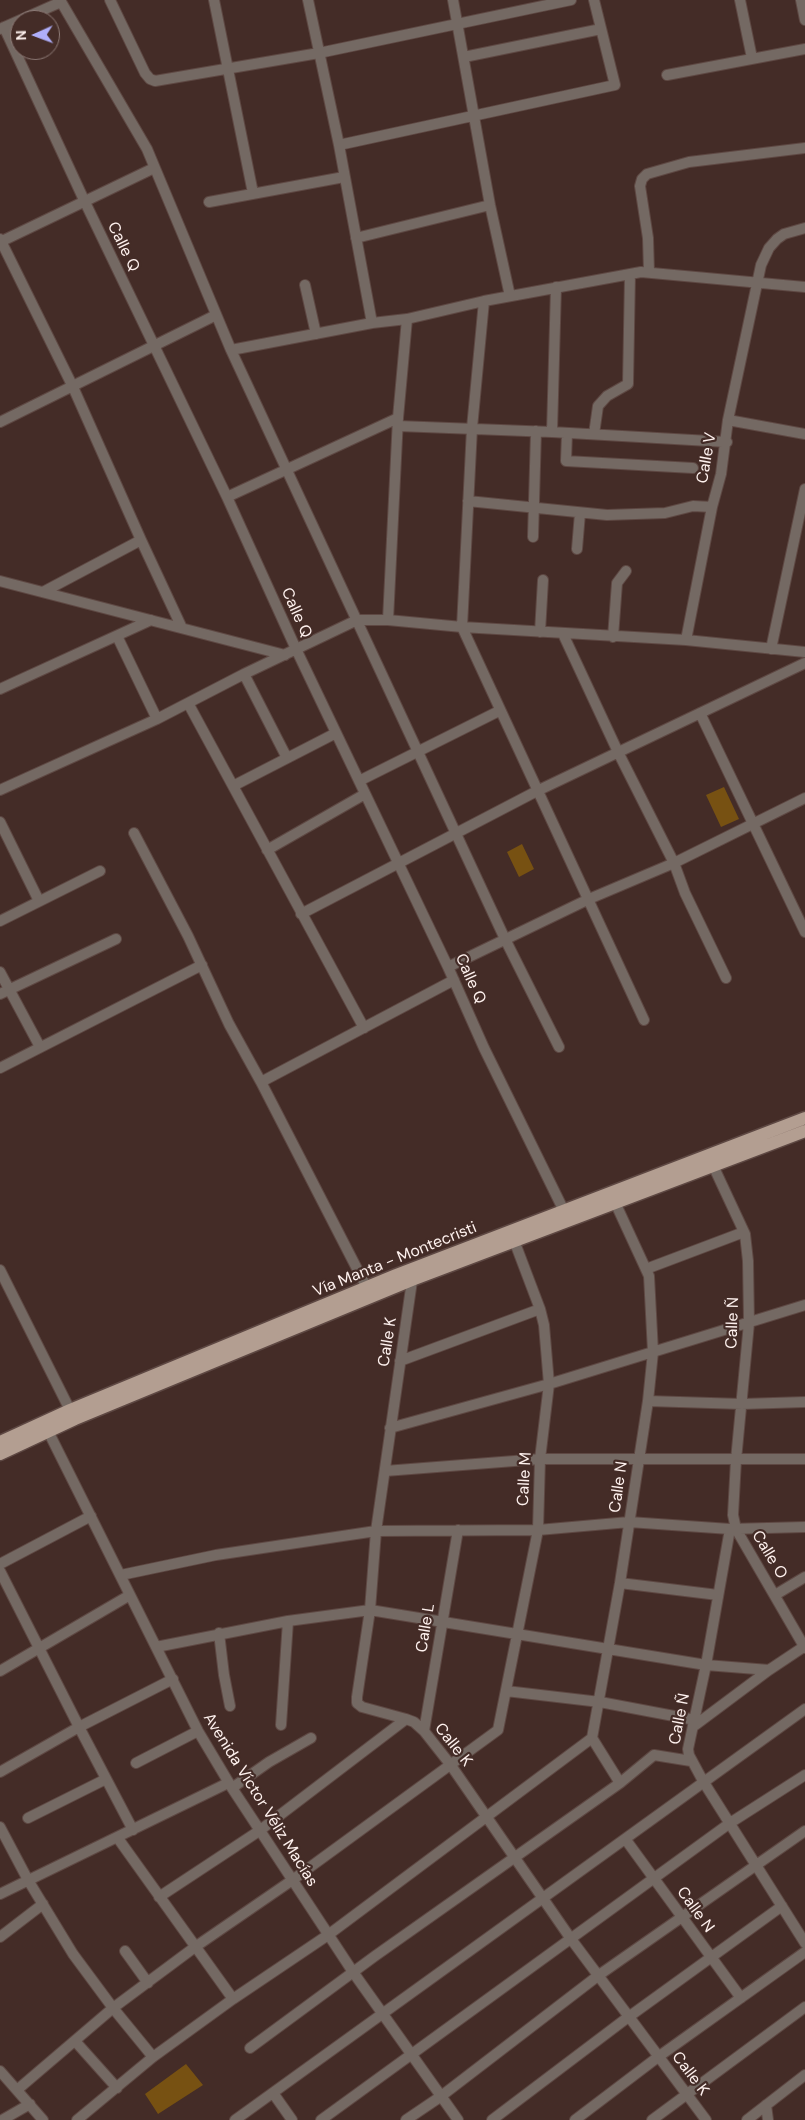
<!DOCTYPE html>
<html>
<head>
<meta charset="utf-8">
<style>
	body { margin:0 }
	#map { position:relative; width:805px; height:2120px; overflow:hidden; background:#442c27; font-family:"DM Sans",sans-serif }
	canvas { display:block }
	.north { position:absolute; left:10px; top:10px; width:50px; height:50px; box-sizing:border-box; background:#442c27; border:1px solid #8e7b77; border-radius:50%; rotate:268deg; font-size:14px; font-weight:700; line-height:20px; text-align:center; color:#fef1ee }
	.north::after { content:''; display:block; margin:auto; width:18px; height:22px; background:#afaefa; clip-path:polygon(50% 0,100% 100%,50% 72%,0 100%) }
</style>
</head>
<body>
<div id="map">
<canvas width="805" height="2120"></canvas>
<div class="north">N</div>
</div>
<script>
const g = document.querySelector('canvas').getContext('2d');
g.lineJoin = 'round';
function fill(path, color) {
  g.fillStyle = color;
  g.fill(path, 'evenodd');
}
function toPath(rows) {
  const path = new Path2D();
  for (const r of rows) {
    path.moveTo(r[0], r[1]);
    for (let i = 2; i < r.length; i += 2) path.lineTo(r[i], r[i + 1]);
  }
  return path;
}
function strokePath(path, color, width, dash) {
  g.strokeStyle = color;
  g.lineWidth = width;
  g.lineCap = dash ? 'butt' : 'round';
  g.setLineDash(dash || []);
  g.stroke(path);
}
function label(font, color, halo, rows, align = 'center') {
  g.font = font + ' "DM Sans",sans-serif';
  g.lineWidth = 4.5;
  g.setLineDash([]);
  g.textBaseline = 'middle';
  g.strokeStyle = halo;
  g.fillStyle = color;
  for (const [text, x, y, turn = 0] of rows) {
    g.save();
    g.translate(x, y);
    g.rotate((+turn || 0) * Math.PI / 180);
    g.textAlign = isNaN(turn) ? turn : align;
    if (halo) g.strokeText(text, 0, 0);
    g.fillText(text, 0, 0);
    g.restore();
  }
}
fill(toPath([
	[724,787,739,819,721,827,706,795],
	[522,844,534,869,519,877,507,852],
	[186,2064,203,2085,158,2114,145,2094]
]), '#775112');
const minor = toPath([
	[60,0,147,149,231,350,505,939,559,1047],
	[110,0,145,73,150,79,155,81,319,53,571,0],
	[214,0,253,193],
	[308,0,339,145,372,323],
	[453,0,490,205,510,296],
	[740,0,752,58],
	[801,0,805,20],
	[4,27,84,200,227,497,296,649,448,967,484,1048,567,1217],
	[0,29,61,2],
	[464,57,601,29],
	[667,75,805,49],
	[339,145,615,85,594,0],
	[209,202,344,177],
	[356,238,490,205],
	[0,239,73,387,141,540,182,628],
	[0,242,154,168],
	[649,272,648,238,640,186,642,179,647,174,689,162,805,148],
	[305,285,316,334],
	[484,301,472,428,462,627,644,1020],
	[231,350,372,323,407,319,484,301,641,272,805,287],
	[728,420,805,434],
	[0,422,216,315],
	[398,426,552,432,727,442],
	[552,432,556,287],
	[567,433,566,461,693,468],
	[594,434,598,406,607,396,628,384,630,274],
	[227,497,398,418],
	[468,501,607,515,665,513,693,506,712,507],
	[533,537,536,431],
	[577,549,580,513],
	[0,581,285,655],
	[43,592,141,540],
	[388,620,398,418,407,319],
	[540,632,543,580],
	[563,634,618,752,674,863,685,893,726,978],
	[117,636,157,719],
	[613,637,617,583,626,571],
	[686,640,712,507,721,474,728,420,761,265,769,248,777,239,784,234,805,228],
	[771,649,805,489],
	[244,674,287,758],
	[0,689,151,620],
	[188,703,364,1028],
	[700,713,805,932],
	[359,781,499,711],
	[233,786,336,733],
	[0,790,157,719,244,674,357,620,388,620,462,627,686,640,805,652],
	[0,822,39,901],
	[134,833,188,936,229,1024,261,1082,370,1294],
	[267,850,365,794],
	[301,914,537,791,805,663],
	[0,921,100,871],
	[448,967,589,899,674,863,805,798],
	[0,972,40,1047],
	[0,994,116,939],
	[0,1068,202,965],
	[261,1082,454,980],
	[710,1159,745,1234,748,1261,749,1323,736,1460,733,1515,736,1529,805,1648],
	[613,1198,649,1276,653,1352,648,1401,620,1583,592,1738,620,1783],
	[646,1269,744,1232],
	[0,1270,73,1416],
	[413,1274,376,1531,370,1610,357,1697,357,1703,362,1707,406,1719,414,1722,424,1731,450,1764,571,1939,706,2120],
	[400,1361,540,1309],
	[648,1401,742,1404,805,1402],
	[45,1425,198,1731,232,1788,353,1972,458,2120],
	[390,1428,549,1384,805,1305],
	[385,1471,540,1459,805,1459],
	[730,1529,706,1665,688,1749,689,1755,703,1781,805,1943],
	[0,1564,91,1516],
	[0,1571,79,1727,133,1830],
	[121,1575,216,1555,376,1531,538,1530,629,1522,730,1529,805,1527],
	[620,1583,718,1595],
	[775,1595,805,1577],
	[219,1633,224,1675,230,1706],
	[156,1647,288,1621,370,1610,706,1665,769,1670],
	[0,1671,130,1595],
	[506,1691,600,1702,695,1720],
	[281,1725,288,1621],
	[694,1726,769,1670,805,1646],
	[424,1731,458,1530],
	[136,1763,198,1731],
	[0,1772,79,1727,173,1679],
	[232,1788,269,1762,311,1738],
	[28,1818,106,1779],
	[0,1827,28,1880,73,1954,113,2008,153,2057],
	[117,1837,233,1999],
	[626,1840,741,1998],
	[0,1894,228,1783],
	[159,1897,259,1831,406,1719],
	[0,1937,43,1904],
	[125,1951,148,1983],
	[75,2041,117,2088],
	[250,2048,375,1956,620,1783,654,1755,691,1761],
	[0,2071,43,2120],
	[17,2090,113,2008,195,1947,291,1881,498,1730,538,1530,540,1459,549,1384,544,1325,540,1309,512,1235],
	[273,2093,292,2120],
	[766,2105,768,2120],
	[2,2120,30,2104],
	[77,2120,153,2057,233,1999,328,1935,592,1738],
	[235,2120,805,1709],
	[321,2120,730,1823,805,1775],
	[406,2120,440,2097,599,1975,805,1831],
	[492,2120,623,2021,782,1906],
	[575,2120,658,2057,805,1952],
	[652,2120,805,2007],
	[747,2120,805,2075]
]);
const major = toPath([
	[0,1442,70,1410,396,1275,805,1118],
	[0,1454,75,1419,412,1280,805,1131]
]);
strokePath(minor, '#5e4843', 12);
strokePath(major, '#5e4843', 15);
strokePath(minor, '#746963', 10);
strokePath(major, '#b39e91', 12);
label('16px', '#fef1ee', '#442c27', [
	["Calle Q",123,247,64],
	["Calle V",707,458,-80],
	["Calle Q",296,613,66],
	["Calle Q",470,979,66],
	["Vía Manta - Montecristi",395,1260,-22],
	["Calle Ñ",733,1323,-88],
	["Calle K",388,1342,-81],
	["Calle M",525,1479,-87],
	["Calle N",619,1487,-82],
	["Calle O",769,1555,59],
	["Calle L",426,1628,-81],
	["Calle Ñ",680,1719,-79],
	["Calle K",453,1745,52],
	["Avenida Víctor Véliz Macías",260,1800,58],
	["Calle N",695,1910,54],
	["Calle K",690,2074,53]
]);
</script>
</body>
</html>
